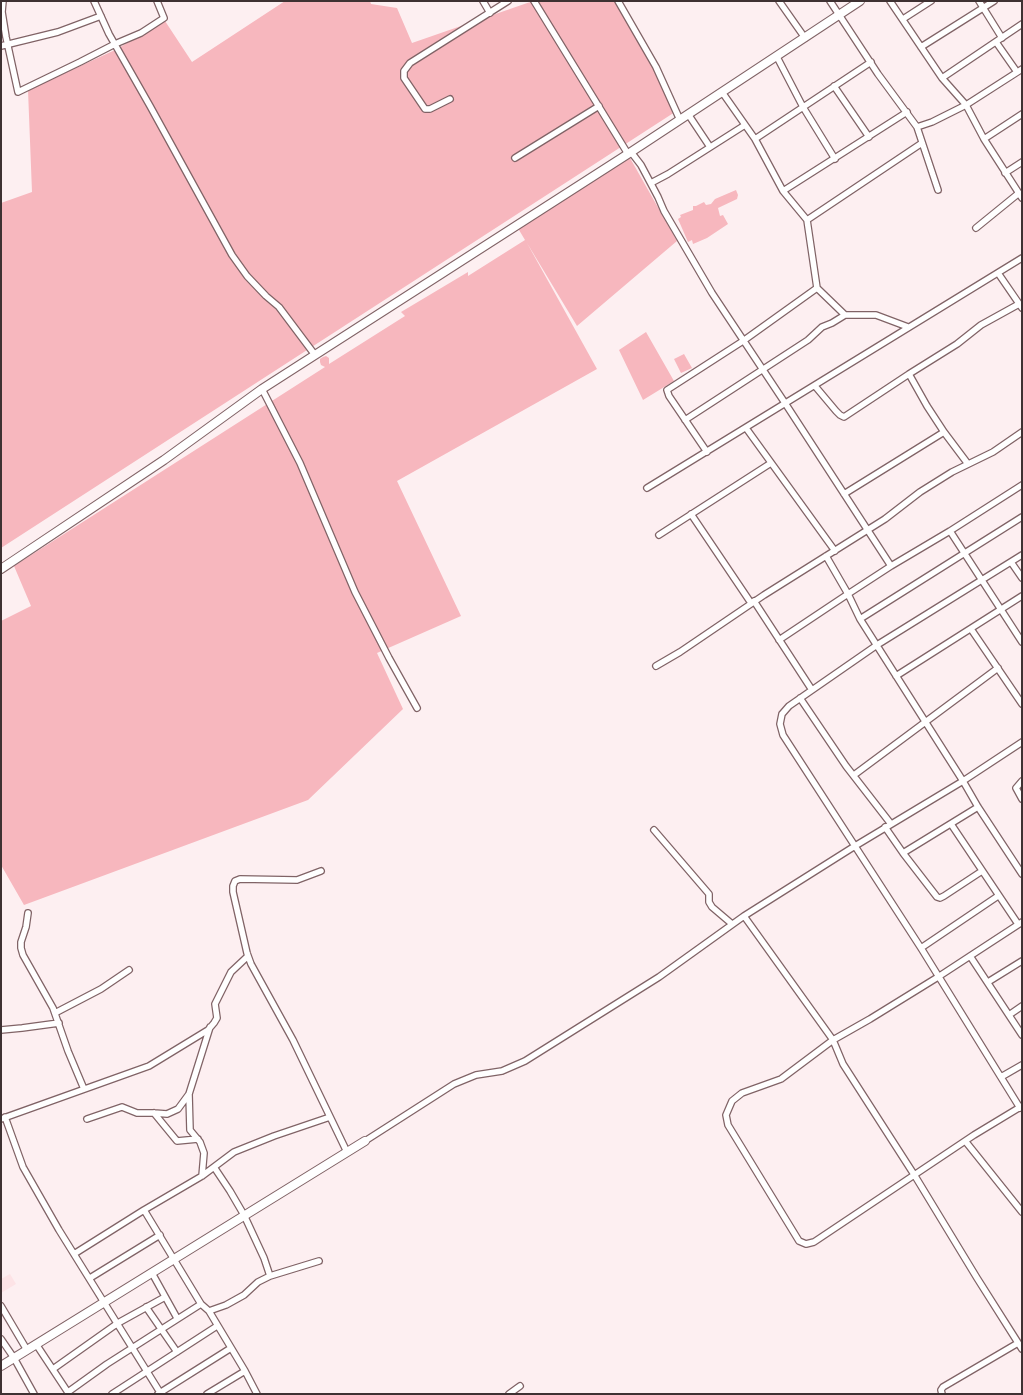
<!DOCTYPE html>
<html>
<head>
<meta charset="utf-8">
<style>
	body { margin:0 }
	#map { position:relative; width:1023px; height:1395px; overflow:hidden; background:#fdeff1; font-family:"Titillium Web",sans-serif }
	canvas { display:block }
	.frame { position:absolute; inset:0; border:2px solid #3e3132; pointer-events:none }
</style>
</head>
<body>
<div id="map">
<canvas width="1023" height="1395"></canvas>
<div class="frame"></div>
</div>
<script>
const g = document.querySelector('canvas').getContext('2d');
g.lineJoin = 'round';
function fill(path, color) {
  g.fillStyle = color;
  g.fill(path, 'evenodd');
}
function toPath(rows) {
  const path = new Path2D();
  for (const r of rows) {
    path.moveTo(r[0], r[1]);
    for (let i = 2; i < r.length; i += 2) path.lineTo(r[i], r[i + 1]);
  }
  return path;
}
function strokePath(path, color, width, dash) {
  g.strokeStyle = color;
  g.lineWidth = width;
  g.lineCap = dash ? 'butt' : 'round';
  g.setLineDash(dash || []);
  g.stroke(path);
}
fill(toPath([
	[10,1274,16,1284,1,1293,1,1279]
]), '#fde3e6');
fill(toPath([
	[285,1,370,1,371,4,397,8,412,43,533,1,620,1,675,112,1,548,1,203,32,192,28,90,115,50,165,21,192,62],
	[630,158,677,241,577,326,527,243,597,369,397,481,461,616,377,653,403,709,308,800,24,905,1,865,1,621,31,606,14,566,325,367,321,365,320,362,320,359,323,357,326,356,329,358,329,364,405,316,401,312,468,272,468,276,525,240,516,225],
	[736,190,738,195,737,199,718,208,720,216,723,215,728,224,707,238,693,244,692,240,688,242,678,219,681,217,680,215,693,210,693,206,696,206,704,202,706,205,711,204,715,199],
	[646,332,674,381,643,400,619,350],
	[684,354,692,368,681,373,674,359]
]), '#f7b7be');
const street = toPath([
	[3,1,2,12,6,37,18,92,80,62,115,44,141,33,164,18,157,1],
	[94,1,109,34,150,106,232,255,247,276,266,296,279,307,315,355],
	[483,1,490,13],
	[534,1,628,154],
	[618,1,656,67,680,120],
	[779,1,805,38],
	[830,1,878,74,917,127,932,122,966,105,1022,69],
	[890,1,942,78,966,105,984,139,1022,198],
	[979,1,1002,38],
	[903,19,931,1],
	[996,42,1017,72],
	[1,46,58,32,101,16],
	[921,47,994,1],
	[777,57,803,107,835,159],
	[942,78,1022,24],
	[834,86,869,137],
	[722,92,755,139,783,191,807,220,817,288,845,315,876,315,908,327],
	[450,99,430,109,425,109,404,78,404,71,410,63,508,1],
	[688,114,710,147],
	[917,127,938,190],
	[755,139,871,62],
	[984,139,1022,114],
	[631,152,641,165,658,197,664,211,712,293,785,403,891,566],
	[515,158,599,106],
	[1005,173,1022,162],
	[651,183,668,174,745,125],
	[783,191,907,112],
	[807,220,922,143],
	[976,228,1019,193],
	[998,273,1022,308],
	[815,386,836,411,840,415,844,417,909,374],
	[262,389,300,463,355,592,389,658,417,708],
	[685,420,808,340,822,327,832,323,845,315],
	[746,428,835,551],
	[944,432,927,406,909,374,957,344,981,325,1019,304],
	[707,452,669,396,667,390,743,341,817,288],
	[647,488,1022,258],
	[844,494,944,432,968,464],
	[691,514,751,603],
	[1022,517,860,619,963,781,978,807,1022,874],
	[950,531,1022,642],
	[659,535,771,463],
	[1011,562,1022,578],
	[754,601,812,690],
	[860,619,848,594,891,566,950,531,1022,485],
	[971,629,1022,704],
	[779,640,848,594,826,556],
	[656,666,680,652,764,595,885,519,920,492,952,472,993,452,1022,432],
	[896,676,1022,596],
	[800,698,846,766,891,824],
	[854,775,998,668],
	[1022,781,1016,788,1022,799],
	[951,824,1018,924],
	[885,827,903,853,937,897,940,898,944,896,982,871],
	[654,830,709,894,709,902,712,907,732,924],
	[903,853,978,807],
	[321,871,297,880,240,879,235,881,233,886,233,892,247,953,251,964,293,1040,347,1152],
	[28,913,26,927,21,942,21,948,23,955,53,1008,68,1051,84,1089],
	[744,916,833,1040,843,1064,915,1176,977,1278,1022,1349],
	[1022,922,938,977,870,1019,833,1040,781,1079,742,1093,732,1101,726,1115,728,1125,799,1241,806,1244,814,1242,974,1135,1022,1106],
	[921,948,998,896],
	[970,956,1022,1035],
	[988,982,1022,961],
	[55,1013,101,989,129,970],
	[1009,1015,1022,1006],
	[1,1030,22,1028,59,1023],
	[1001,1077,1022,1065],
	[189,1094,190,1130,200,1142,204,1153,202,1176],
	[1020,1108,921,948,783,735,780,724,782,714,789,706,877,645,1022,555],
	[154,1113,177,1141,198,1139],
	[5,1117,23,1167,59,1230,161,1394],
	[1,1119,149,1066,208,1030,214,1023,217,1018,215,1004,231,972,248,956],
	[87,1119,122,1107,137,1113,154,1113,167,1114,178,1109,189,1094,210,1027],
	[365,1141,454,1084,476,1075,502,1071,525,1061,659,977,744,916,855,846,963,781,1022,742],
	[966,1142,1022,1212],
	[74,1254,144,1210,202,1176,234,1152,274,1136,330,1117],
	[152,1273,177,1318],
	[270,1276,319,1261],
	[90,1278,160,1235],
	[201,1304,209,1311,226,1305,244,1295,258,1282,270,1276,264,1258,244,1215,230,1191,214,1167],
	[1,1306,27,1350],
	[146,1307,177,1352],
	[209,1311,245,1371,257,1394],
	[1,1339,14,1358,34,1394],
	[36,1344,69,1394],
	[53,1369,118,1323,165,1297],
	[68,1392,107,1364,201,1304,144,1210],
	[112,1394,217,1326],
	[158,1394,231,1348],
	[207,1394,245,1371],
	[509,1394,520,1386],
	[942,1394,941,1390,943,1387,1018,1343]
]);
const secondary = toPath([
	[1,569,164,460,262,389,631,152,860,1],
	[1,1366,365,1141]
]);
strokePath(street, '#806366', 8);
strokePath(secondary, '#806366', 10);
strokePath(street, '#fff', 5.5);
strokePath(secondary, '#fff', 8);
</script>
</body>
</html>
